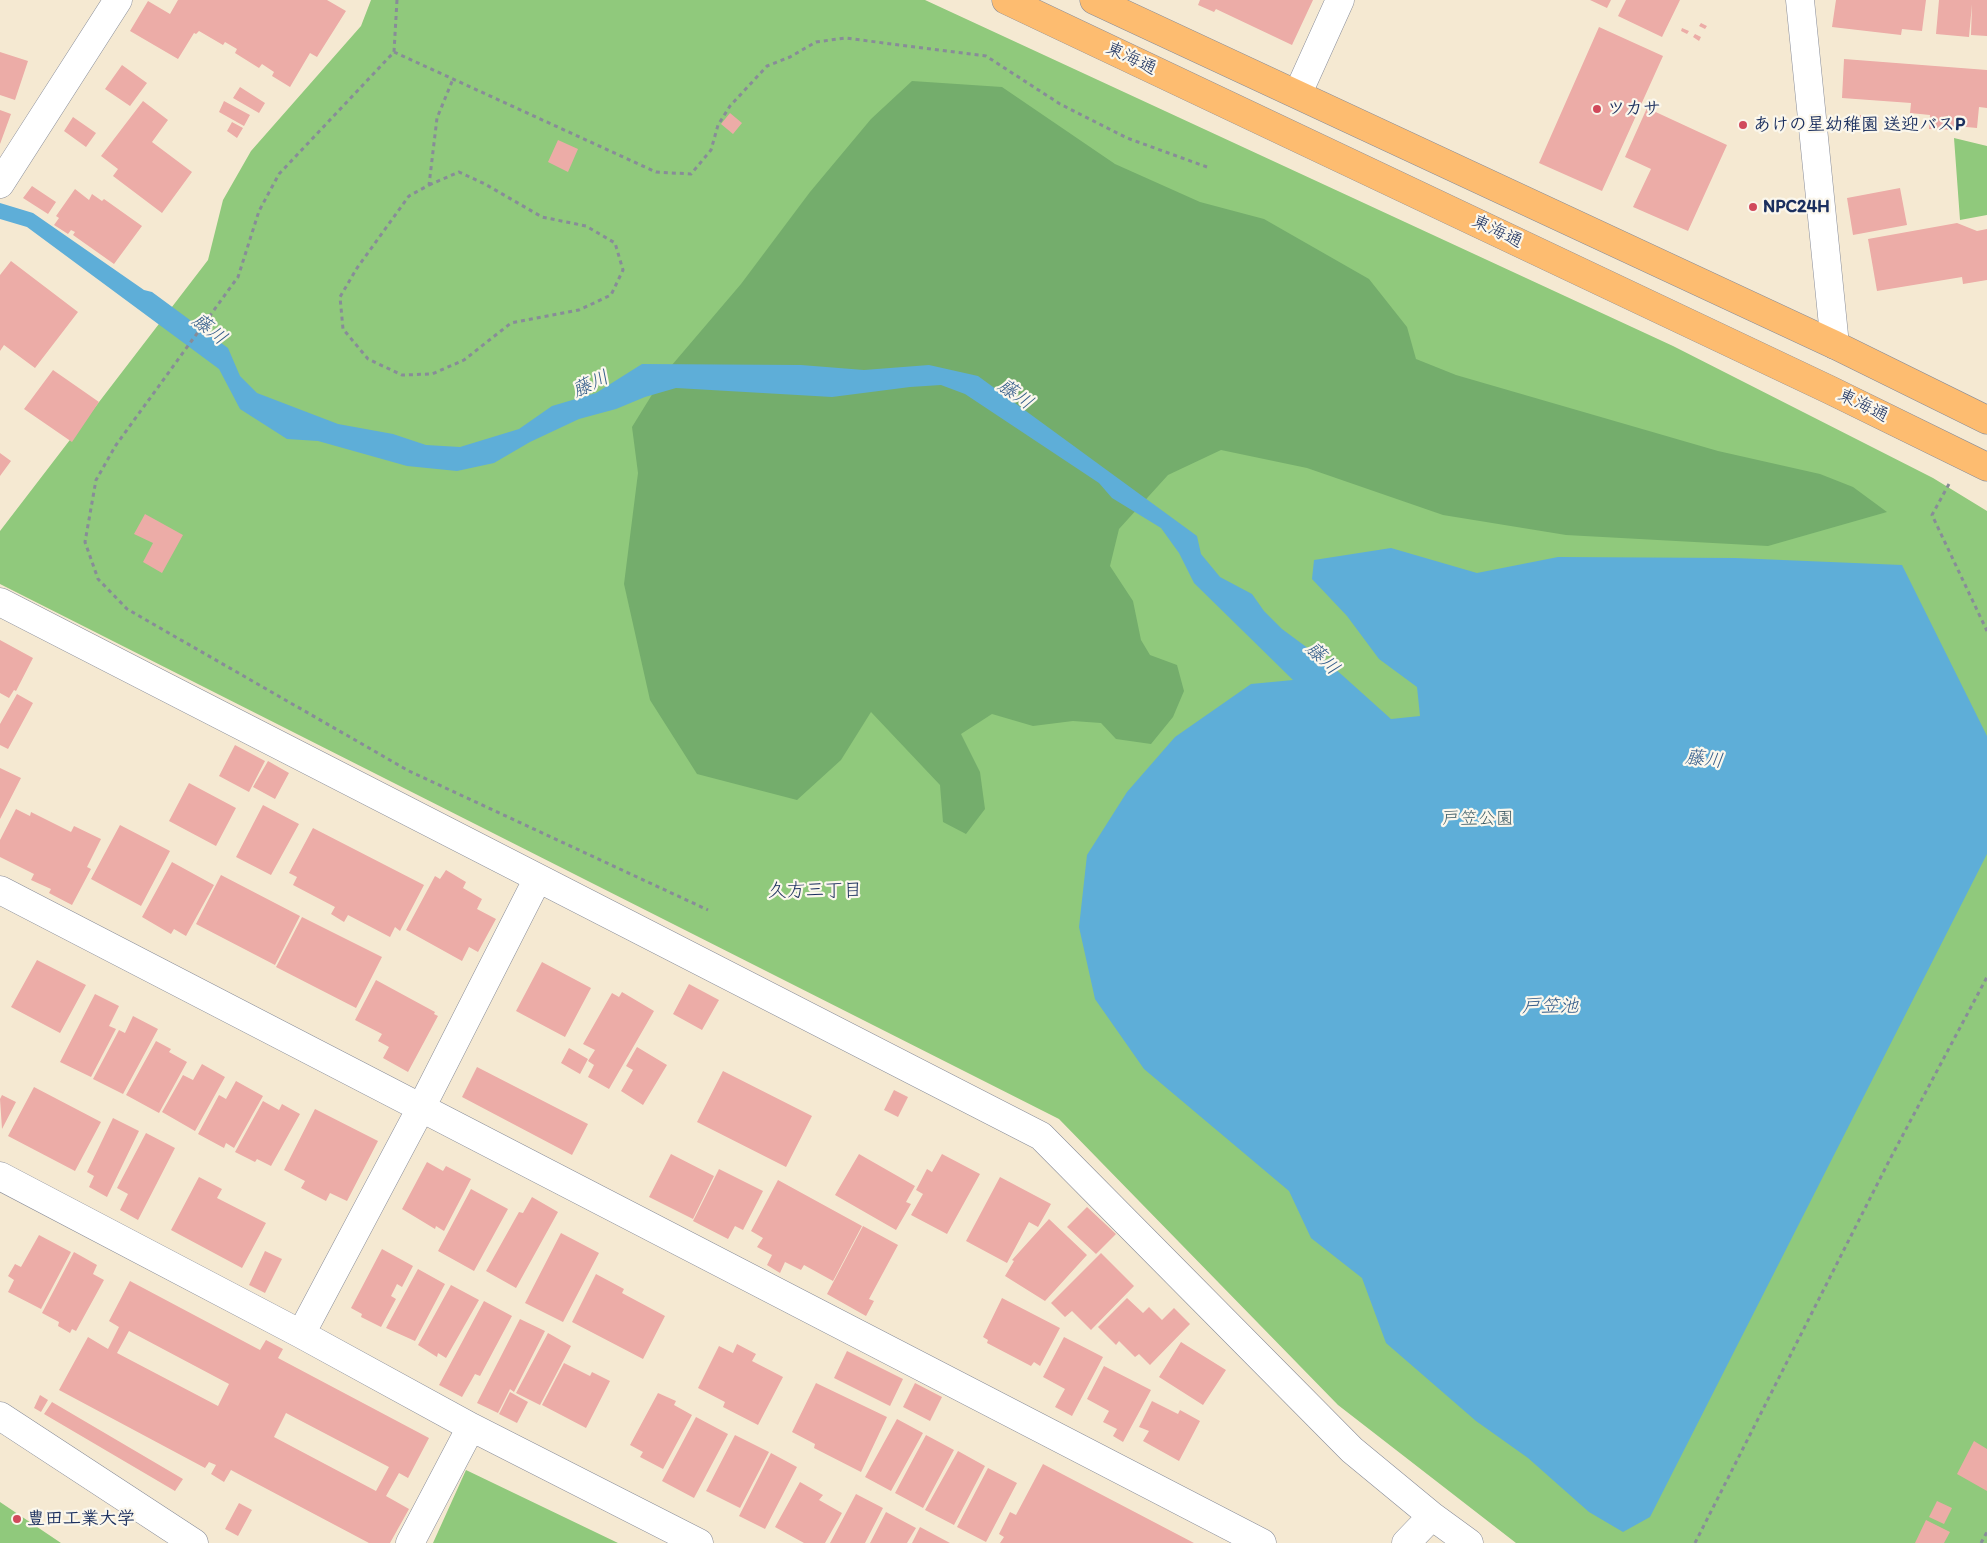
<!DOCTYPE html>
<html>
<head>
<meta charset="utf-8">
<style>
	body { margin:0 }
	canvas { display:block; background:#f5e9d2 }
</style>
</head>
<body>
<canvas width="1987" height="1543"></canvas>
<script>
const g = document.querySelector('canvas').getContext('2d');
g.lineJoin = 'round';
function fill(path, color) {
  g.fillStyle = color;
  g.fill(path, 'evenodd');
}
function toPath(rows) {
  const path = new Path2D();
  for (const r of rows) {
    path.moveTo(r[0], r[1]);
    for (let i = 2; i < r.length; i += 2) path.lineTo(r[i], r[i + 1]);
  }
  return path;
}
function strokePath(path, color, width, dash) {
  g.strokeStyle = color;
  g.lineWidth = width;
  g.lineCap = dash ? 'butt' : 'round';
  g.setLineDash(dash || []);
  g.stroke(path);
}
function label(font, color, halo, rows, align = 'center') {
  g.font = font + ' Itim,"Klee One",sans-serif';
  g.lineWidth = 4.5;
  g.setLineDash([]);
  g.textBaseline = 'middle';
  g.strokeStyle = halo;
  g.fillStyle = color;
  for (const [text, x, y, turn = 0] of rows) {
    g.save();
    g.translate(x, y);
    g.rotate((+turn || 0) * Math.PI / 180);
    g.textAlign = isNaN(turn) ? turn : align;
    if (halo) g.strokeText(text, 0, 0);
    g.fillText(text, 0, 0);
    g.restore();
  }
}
fill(toPath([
	[371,0,925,0,1673,346,1933,478,1987,511,1987,1543,1516,1543,1338,1405,1059,1119,0,584,0,531,208,260,223,200,251,151,361,26],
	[1954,138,1987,146,1987,215,1960,220],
	[466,1470,618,1543,433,1543],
	[0,1502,61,1543,0,1543]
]), '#90c97c');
fill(toPath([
	[912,81,1002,87,1115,164,1200,202,1264,219,1369,279,1407,327,1416,359,1456,375,1718,451,1820,474,1853,487,1887,512,1768,546,1566,535,1443,515,1307,468,1221,450,1168,475,1119,529,1110,566,1133,601,1141,640,1150,655,1177,665,1184,691,1173,717,1151,744,1116,739,1101,723,1073,721,1033,726,992,714,961,734,980,772,985,809,966,834,943,822,940,785,871,712,841,760,797,800,697,774,650,700,624,584,638,473,632,427,666,372,741,284,810,192,871,119]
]), '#74ad6c');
fill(toPath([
	[0,203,33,213,144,290,152,292,228,348,240,376,257,393,338,424,393,434,426,445,460,447,519,429,552,406,596,393,642,364,801,365,864,370,929,365,978,376,1197,536,1201,554,1220,577,1252,594,1264,611,1282,629,1332,666,1391,719,1420,716,1417,687,1379,659,1347,616,1312,579,1314,560,1391,548,1477,573,1558,557,1735,558,1902,565,1987,736,1987,854,1650,1517,1623,1532,1589,1512,1528,1458,1476,1421,1386,1343,1362,1278,1311,1238,1289,1191,1144,1069,1095,999,1079,927,1087,855,1127,792,1175,737,1251,684,1293,680,1194,583,1179,553,1161,528,1112,498,1099,483,965,394,941,385,910,387,832,397,676,388,645,397,616,409,579,419,530,442,494,463,457,471,407,466,318,441,287,439,240,409,219,369,27,227,0,219]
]), '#5eaed8');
fill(toPath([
	[178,0,327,0,346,11,317,57,310,53,290,87,272,76,274,72,262,64,259,68,235,53,237,49,225,42,223,45,199,31,196,34,194,33,178,59,130,31,148,1,170,14],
	[1200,0,1313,0,1292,45,1216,9,1214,12,1198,5],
	[1590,0,1611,0,1607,8],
	[1626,0,1680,0,1662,37,1618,16],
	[1836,0,1926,0,1922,31,1902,29,1901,35,1832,27],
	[1939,0,1987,0,1987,36,1971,35,1972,4,1969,37,1936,34],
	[1701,23,1707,26,1705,29,1699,26],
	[1599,27,1663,56,1602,191,1539,163],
	[1682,28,1689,31,1687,34,1681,31],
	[1695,34,1701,37,1699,41,1693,37],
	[0,52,28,61,15,100,0,95],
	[1844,59,1987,70,1987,108,1979,107,1977,128,1956,126,1956,130,1929,129,1930,115,1910,113,1911,103,1842,98],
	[122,65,147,83,130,106,105,89],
	[240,87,265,103,259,113,233,98],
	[143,101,168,120,152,142,192,172,162,213,113,176,118,169,101,156],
	[224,101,250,115,244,126,219,112],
	[1647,108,1727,145,1688,231,1633,207,1651,169,1625,157],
	[0,110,11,114,0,144],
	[730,113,742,123,733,134,721,124],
	[1860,115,1879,117,1877,133,1858,130],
	[73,117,96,133,86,147,64,131],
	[232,122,243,128,237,138,227,131],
	[558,140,578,149,568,172,548,162],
	[32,186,56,202,48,214,23,198],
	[1900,188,1907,225,1853,235,1847,198],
	[75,189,89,200,92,194,102,201,104,199,142,226,114,264,73,235,75,232,71,230,68,234,54,225,59,218,56,216],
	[1957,223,1977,231,1987,229,1987,280,1963,284,1962,277,1877,291,1868,239],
	[11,261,78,312,35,368,4,345,0,351,0,275],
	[53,370,99,402,72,442,24,409],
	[0,453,11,461,0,476],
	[145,514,183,535,162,573,143,562,153,543,134,534],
	[0,640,33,658,16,691,14,690,9,698,0,693],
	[17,694,33,703,8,749,0,745,0,724],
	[235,745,265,761,249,792,219,776],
	[268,761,289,773,275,799,253,787],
	[0,768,21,778,0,819],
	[189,783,236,808,216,846,169,821],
	[263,805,299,824,271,875,236,857],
	[16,809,30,816,31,812,71,832,74,826,101,839,87,867,91,869,72,905,49,893,51,889,31,880,34,874,0,857,0,840],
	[120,825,170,851,141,906,91,879],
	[313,828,424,885,400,931,395,927,390,937,348,915,344,922,331,914,335,907,293,885,297,877,289,873],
	[172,862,214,885,186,936,174,929,171,934,142,917],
	[446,870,466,882,463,888,482,899,477,909,496,919,478,952,469,947,462,961,406,930,435,876,440,879],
	[221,875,300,916,275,965,196,924],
	[302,917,382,957,356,1008,276,967],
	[37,960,86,985,60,1033,11,1007],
	[542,962,591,988,565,1037,516,1011],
	[376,980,435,1012,434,1014,438,1016,408,1072,383,1058,389,1047,378,1041,382,1034,355,1020],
	[689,984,719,1000,702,1030,673,1014],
	[622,992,654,1011,609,1089,588,1077,594,1065,588,1061,595,1050,583,1044,612,993,619,997],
	[95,994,119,1006,109,1026,116,1029,91,1077,60,1062],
	[133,1016,158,1029,123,1094,93,1079,119,1030,125,1033],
	[156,1041,171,1049,169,1052,187,1062,159,1113,126,1095],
	[637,1047,667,1065,643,1105,621,1091,633,1070,626,1066],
	[569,1048,588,1059,580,1074,561,1063],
	[202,1064,225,1077,195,1131,162,1112,183,1075,193,1080],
	[477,1067,588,1124,572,1155,462,1097],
	[723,1071,812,1116,786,1167,697,1122],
	[236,1081,263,1096,234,1148,226,1143,224,1148,198,1134,219,1095,226,1099],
	[34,1087,101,1122,75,1171,8,1136],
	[894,1090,908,1097,898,1117,884,1110],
	[2,1095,16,1102,2,1129,0,1099],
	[263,1101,279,1110,282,1104,300,1114,271,1166,257,1159,255,1162,235,1152],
	[315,1109,378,1141,347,1201,330,1193,326,1201,301,1188,305,1181,284,1170],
	[113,1118,139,1131,107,1197,89,1187,94,1176,87,1172],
	[146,1133,175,1148,138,1220,120,1210,128,1194,117,1188],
	[671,1154,714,1176,693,1219,649,1197],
	[859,1154,915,1186,906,1202,911,1204,896,1230,835,1195],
	[942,1154,980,1174,947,1234,911,1215,923,1194,916,1190,927,1169,932,1172],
	[427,1162,443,1171,446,1166,471,1179,444,1231,436,1226,435,1229,402,1209],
	[719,1169,763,1191,743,1230,735,1226,728,1239,693,1221],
	[199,1177,222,1189,217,1198,266,1223,242,1268,171,1230],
	[1000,1177,1051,1204,1038,1227,1029,1222,1007,1263,966,1241],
	[778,1180,862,1226,833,1281,804,1265,801,1270,785,1262,780,1273,767,1265,772,1255,757,1247,763,1238,751,1231],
	[471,1189,508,1209,474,1271,438,1251],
	[532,1197,558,1212,516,1288,486,1271,519,1212,523,1213],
	[1087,1207,1116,1234,1096,1254,1067,1227],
	[1049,1219,1087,1255,1045,1301,1005,1276,1014,1261,1012,1260],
	[863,1226,898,1245,869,1299,874,1301,866,1316,827,1294],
	[561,1233,599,1253,563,1322,525,1303],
	[39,1235,71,1252,41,1309,8,1292,14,1280,8,1276,15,1264,21,1267],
	[382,1249,413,1266,402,1287,397,1284,391,1296,396,1299,381,1327,361,1317,362,1314,351,1308],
	[265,1251,282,1259,265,1293,249,1285],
	[74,1252,97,1265,93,1274,104,1280,76,1331,72,1329,70,1333,58,1326,59,1322,42,1313],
	[1101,1253,1134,1286,1091,1330,1072,1311,1065,1317,1051,1303],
	[418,1269,445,1284,415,1341,386,1328],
	[596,1274,624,1289,622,1293,665,1316,643,1359,572,1322],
	[130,1281,260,1350,266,1340,283,1349,278,1358,429,1438,408,1478,399,1473,386,1496,409,1509,390,1543,369,1543,231,1470,224,1482,211,1474,216,1465,209,1462,205,1468,59,1390,88,1337,108,1349,119,1327,109,1321],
	[129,1331,229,1384,218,1406,117,1353],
	[286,1413,389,1467,376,1491,274,1437],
	[451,1285,479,1300,446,1358,438,1353,437,1357,418,1345],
	[1002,1298,1060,1328,1040,1366,1034,1362,1031,1366,987,1343,988,1340,983,1337],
	[1127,1298,1143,1313,1149,1307,1162,1320,1174,1308,1190,1324,1150,1365,1139,1354,1135,1357,1119,1341,1116,1345,1098,1327],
	[484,1301,512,1316,480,1376,475,1374,462,1397,439,1385],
	[520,1319,545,1331,514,1392,510,1389,498,1413,477,1403],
	[548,1333,571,1346,540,1405,516,1393],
	[1064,1337,1103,1357,1072,1416,1055,1407,1065,1389,1043,1377],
	[1181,1342,1226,1370,1203,1405,1159,1377],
	[737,1344,756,1354,752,1361,783,1377,758,1425,723,1407,725,1402,698,1388,719,1346,733,1353],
	[847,1351,903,1379,890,1406,834,1378],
	[564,1363,590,1376,592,1372,610,1381,586,1428,542,1405],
	[1104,1366,1151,1390,1123,1442,1113,1436,1117,1429,1103,1422,1109,1411,1087,1399],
	[816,1383,887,1417,861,1472,814,1448,815,1444,792,1432],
	[915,1383,942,1397,930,1421,903,1407],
	[510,1392,528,1402,517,1423,499,1414],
	[658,1393,676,1401,674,1405,692,1415,663,1469,640,1457,643,1452,630,1445],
	[40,1395,48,1400,41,1412,34,1408],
	[1152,1401,1178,1414,1180,1410,1200,1421,1179,1461,1143,1441,1149,1431,1139,1427],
	[52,1402,183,1479,175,1491,44,1414],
	[696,1417,728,1434,694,1498,662,1481],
	[897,1419,923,1433,891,1491,865,1477],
	[735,1435,769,1452,740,1508,706,1491],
	[926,1435,954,1450,923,1508,895,1493],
	[1974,1441,1987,1449,1987,1491,1957,1474],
	[958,1451,985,1466,954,1525,925,1510],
	[771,1453,797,1467,765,1529,739,1516],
	[1043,1464,1194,1543,1000,1543,1004,1537,999,1534,1010,1512,1016,1515],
	[988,1468,1017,1483,986,1542,957,1527],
	[800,1482,823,1495,819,1500,842,1513,825,1543,804,1543,775,1527],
	[856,1494,883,1508,865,1543,830,1543],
	[1937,1501,1952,1508,1944,1524,1929,1517],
	[239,1503,252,1510,238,1536,225,1529],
	[886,1512,916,1528,907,1543,870,1543],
	[1926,1520,1950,1532,1944,1543,1915,1543],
	[920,1527,950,1543,912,1543]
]), '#ecaca7');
const street = toPath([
	[1800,0,1835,345],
	[1298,93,1340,0],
	[0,184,118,0],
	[0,602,1041,1136,1352,1450,1432,1516,1469,1543],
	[0,890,1262,1543],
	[0,1176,301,1334,471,1427,699,1543],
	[301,1334,421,1108,537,880],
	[0,1416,194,1543],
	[410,1543,471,1427],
	[1406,1543,1432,1516]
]);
const primary = toPath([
	[1006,0,1830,390,1987,467],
	[1094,0,1835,345,1987,420]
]);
strokePath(street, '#888c98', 29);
strokePath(primary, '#888c98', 29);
strokePath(toPath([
	[397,0,394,52,279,174,259,211,238,277,116,445,96,480,85,542,98,579,127,609,409,771,708,910],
	[394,52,656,172,691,174,711,150,718,125,730,106,767,66,790,57,816,42,845,38,986,56,1060,104,1127,138,1207,167],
	[429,185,459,172,485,184,542,217,586,226,615,243,623,270,611,295,579,310,511,323,464,360,432,374,402,375,368,359,343,329,340,297,357,268,409,196,429,185,437,118,453,79],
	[1949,484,1932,515,1987,631],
	[1695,1543,1889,1161,1987,977],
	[1981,1543,1987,1532]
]), '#888c98', 3, [4, 4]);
strokePath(street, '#fff', 28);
strokePath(primary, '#fdbc70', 28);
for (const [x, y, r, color] of [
	[1597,109,5,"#d1495b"],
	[1743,125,5,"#d1495b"],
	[1753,207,5,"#d1495b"],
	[17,1519,5,"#d1495b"]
]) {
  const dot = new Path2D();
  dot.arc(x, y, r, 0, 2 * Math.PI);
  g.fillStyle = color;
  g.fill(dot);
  strokePath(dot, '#fbf7ec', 2);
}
label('18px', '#1b2f5e', '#fbf7ec', [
	["東海通",1131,59,25],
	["東海通",1497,232,25],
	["東海通",1863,406,26]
]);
label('bold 18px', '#1b2f5e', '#fbf7ec', [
	["ツカサ",1607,109],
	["あけの星幼稚園 送迎バスP",1753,125],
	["NPC24H",1763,207],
	["豊田工業大学",27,1519]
], 'left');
label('18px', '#3e5d67', '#fbf7ec', [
	["戸笠公園",1478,819]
]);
label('italic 19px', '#325b89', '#fbf7ec', [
	["藤川",209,330,38],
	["藤川",591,385,-25],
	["藤川",1015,395,36],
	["藤川",1322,659,44],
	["藤川",1704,760,7],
	["戸笠池",1550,1007]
]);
label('19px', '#1b2f5e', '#fbf7ec', [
	["久方三丁目",815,891]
]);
</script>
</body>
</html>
